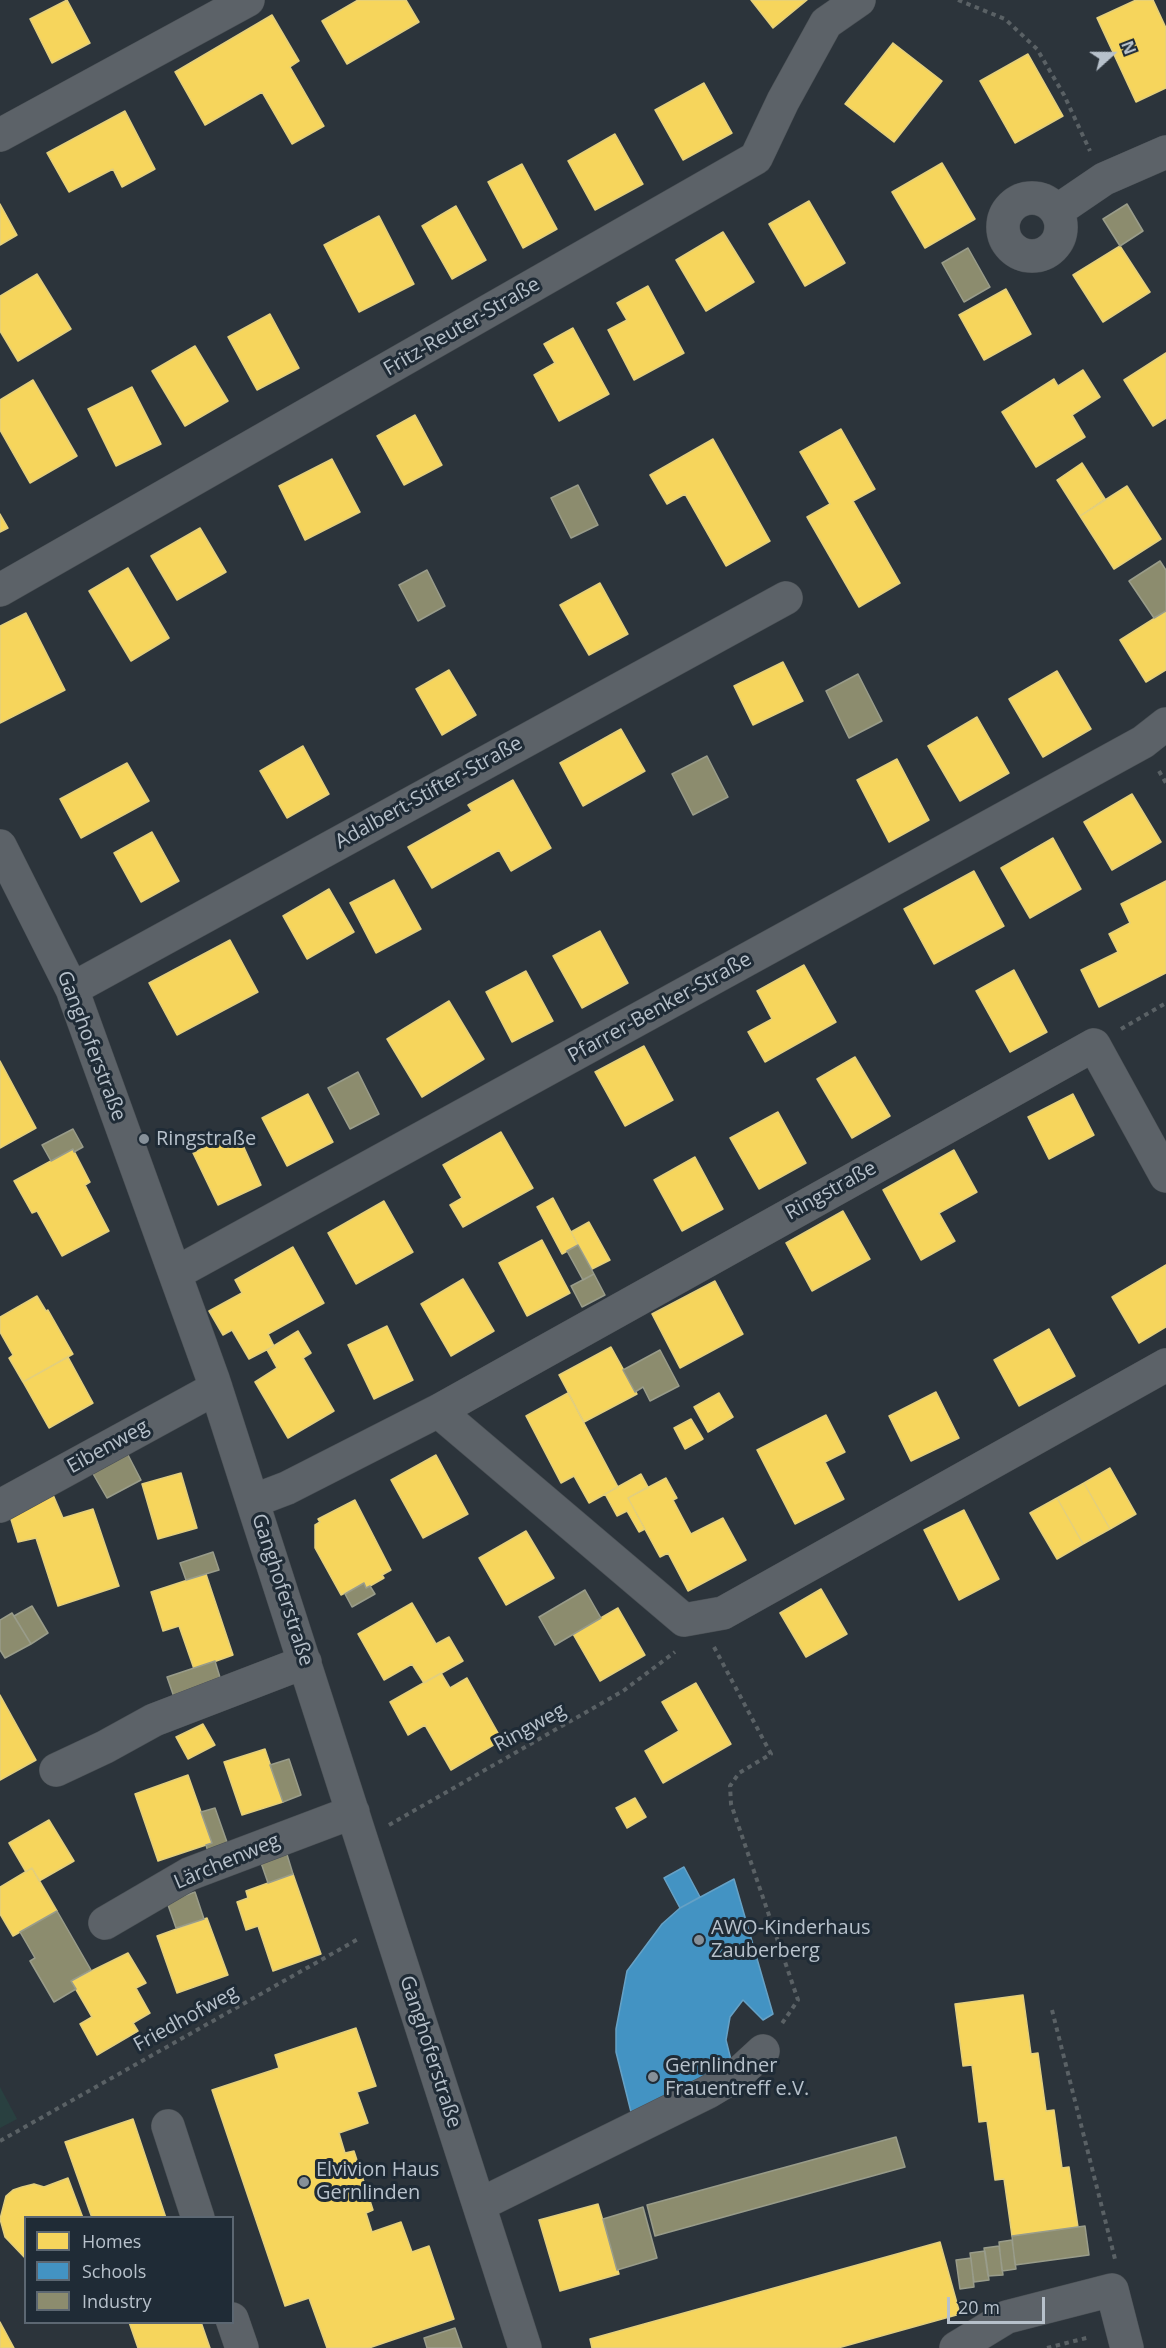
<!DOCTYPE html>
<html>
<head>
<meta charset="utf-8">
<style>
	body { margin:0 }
	#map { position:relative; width:1166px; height:2348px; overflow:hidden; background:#2c343b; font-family:"Open Sans",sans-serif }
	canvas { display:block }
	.legend { position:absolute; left:24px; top:2216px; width:210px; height:108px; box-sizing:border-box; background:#1f2b36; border:2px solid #5c6772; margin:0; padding:8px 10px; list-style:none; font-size:18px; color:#b7c1cb }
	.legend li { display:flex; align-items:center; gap:12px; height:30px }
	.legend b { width:30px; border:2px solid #5c6772 }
	.north { position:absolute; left:1082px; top:24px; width:60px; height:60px; -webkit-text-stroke:4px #1f2b36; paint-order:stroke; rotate:69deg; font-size:16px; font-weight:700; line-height:24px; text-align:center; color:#b7c1cb }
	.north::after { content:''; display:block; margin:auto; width:21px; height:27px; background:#b7c1cb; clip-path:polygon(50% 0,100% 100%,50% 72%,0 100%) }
	.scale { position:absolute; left:947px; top:2297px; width:98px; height:27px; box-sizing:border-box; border:3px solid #b7c1cb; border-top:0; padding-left:8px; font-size:18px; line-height:21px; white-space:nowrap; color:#b7c1cb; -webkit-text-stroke:4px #1f2b36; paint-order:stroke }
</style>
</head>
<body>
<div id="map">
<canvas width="1166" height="2348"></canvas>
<ul class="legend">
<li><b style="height:16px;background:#f6d55c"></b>Homes</li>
<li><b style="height:16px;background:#4393c3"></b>Schools</li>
<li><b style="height:16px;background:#8c8c6e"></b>Industry</li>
</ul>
<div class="north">N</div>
<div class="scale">20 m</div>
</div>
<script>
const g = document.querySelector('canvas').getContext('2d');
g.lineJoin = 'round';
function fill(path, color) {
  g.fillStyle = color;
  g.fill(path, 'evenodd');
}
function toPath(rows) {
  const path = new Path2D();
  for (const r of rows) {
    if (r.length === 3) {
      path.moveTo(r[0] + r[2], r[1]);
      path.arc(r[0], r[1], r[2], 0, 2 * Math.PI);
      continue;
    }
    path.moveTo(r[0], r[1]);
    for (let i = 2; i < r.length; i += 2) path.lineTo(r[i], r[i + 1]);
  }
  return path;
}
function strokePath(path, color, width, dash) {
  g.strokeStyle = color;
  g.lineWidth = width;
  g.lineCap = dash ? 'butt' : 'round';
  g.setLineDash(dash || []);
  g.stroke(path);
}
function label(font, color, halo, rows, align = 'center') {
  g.font = font + ' "Open Sans",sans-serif';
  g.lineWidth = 6;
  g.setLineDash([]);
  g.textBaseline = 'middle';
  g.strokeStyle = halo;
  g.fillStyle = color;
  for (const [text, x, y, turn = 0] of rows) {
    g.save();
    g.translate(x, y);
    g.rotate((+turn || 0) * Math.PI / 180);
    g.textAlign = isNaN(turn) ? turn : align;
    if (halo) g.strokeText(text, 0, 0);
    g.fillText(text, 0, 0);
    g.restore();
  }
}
fill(toPath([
	[0,2087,17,2119,0,2128]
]), '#294040');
const homes = toPath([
	[67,0,90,43,52,63,30,19,67,0],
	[358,0,406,0,419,22,347,64,322,21,358,0],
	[751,0,807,0,773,28,751,0],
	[1136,0,1153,0,1166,28,1166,88,1136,102,1097,18,1136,0],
	[272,15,299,61,290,67,324,126,292,144,262,92,205,125,175,72,272,15],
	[893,43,942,81,894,142,845,104,893,43],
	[1028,54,1063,116,1015,143,980,81,1028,54],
	[704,83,732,133,683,160,655,110,704,83],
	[125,111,155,169,122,187,113,169,69,192,47,153,125,111],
	[615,134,643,184,595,210,568,161,615,134],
	[942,163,975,219,925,248,892,192,942,163],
	[522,164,557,229,523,248,488,182,522,164],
	[809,201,845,263,805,286,769,224,809,201],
	[0,204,17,235,0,245,0,204],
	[456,206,486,260,452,279,422,226,456,206],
	[379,216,414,284,359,312,324,245,379,216],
	[723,232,754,282,706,311,676,260,723,232],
	[1120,246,1150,292,1103,322,1073,275,1120,246],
	[37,274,71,329,18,361,0,331,0,296,37,274],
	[648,286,684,353,634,380,608,330,627,320,617,303,648,286],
	[1006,289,1031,334,984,360,959,315,1006,289],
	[270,314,299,368,257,390,228,337,270,314],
	[573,328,609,394,559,421,534,375,555,363,544,344,573,328],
	[195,346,228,401,185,426,152,371,195,346],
	[1166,353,1166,418,1153,426,1124,380,1166,353],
	[1083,370,1100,397,1072,415,1085,437,1036,467,1002,412,1054,379,1058,386,1083,370],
	[33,380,77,456,30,483,0,430,0,400,33,380],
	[132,387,161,444,116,466,88,409,132,387],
	[415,415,442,465,404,485,377,436,415,415],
	[841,429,875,489,853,501,900,583,859,607,807,517,830,504,800,452,841,429],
	[713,439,770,541,726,566,685,494,667,504,650,475,713,439],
	[332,459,360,512,305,540,279,486,332,459],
	[1082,463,1105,499,1080,516,1057,480,1082,463],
	[1127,486,1161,539,1114,569,1080,516,1127,486],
	[0,514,8,528,0,532,0,514],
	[200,528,226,572,177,600,151,556,200,528],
	[128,568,169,638,131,661,89,591,128,568],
	[600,583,628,634,589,655,560,605,600,583],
	[1166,611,1166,670,1146,682,1120,640,1166,611],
	[26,613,65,690,0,723,0,626,26,613],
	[783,662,803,701,753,725,734,686,783,662],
	[449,670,476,715,442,735,416,689,449,670],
	[1057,671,1091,729,1043,757,1009,699,1057,671],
	[977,717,1009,773,960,801,928,746,977,717],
	[621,729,645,771,583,806,560,763,621,729],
	[303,746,329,794,287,818,260,771,303,746],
	[897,759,929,820,889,842,857,780,897,759],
	[127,763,149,801,81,838,60,799,127,763],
	[513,780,551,848,511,871,499,850,432,888,408,847,472,811,468,805,513,780],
	[1132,794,1161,842,1112,870,1084,822,1132,794],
	[152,832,179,881,141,902,114,853,152,832],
	[1053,838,1081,889,1030,918,1001,868,1053,838],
	[974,871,1004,926,934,964,904,909,974,871],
	[394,880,421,929,376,953,350,903,394,880],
	[1166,881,1166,973,1099,1007,1081,970,1118,952,1109,934,1130,923,1121,904,1166,881],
	[329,889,354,932,307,959,283,916,329,889],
	[600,931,628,983,582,1008,553,956,600,931],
	[230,940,258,992,177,1035,149,983,230,940],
	[804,965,836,1022,765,1062,748,1032,772,1019,757,991,804,965],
	[1014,970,1047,1032,1010,1052,976,991,1014,970],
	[526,971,553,1021,512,1042,486,992,526,971],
	[449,1001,484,1059,422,1097,387,1039,449,1001],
	[644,1046,673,1100,625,1126,595,1072,644,1046],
	[855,1057,890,1116,852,1138,817,1079,855,1057],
	[0,1061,36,1128,0,1148,0,1061],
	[308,1094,333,1142,287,1166,262,1118,308,1094],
	[1073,1094,1094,1135,1049,1159,1028,1117,1073,1094],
	[778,1112,806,1163,759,1189,730,1138,778,1112],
	[237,1132,261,1185,218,1205,193,1153,237,1132],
	[501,1132,533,1188,463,1227,450,1205,462,1198,443,1165,501,1132],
	[73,1149,90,1182,85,1185,109,1231,62,1256,37,1211,32,1213,14,1181,73,1149],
	[954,1150,977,1192,939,1213,955,1241,921,1260,883,1190,954,1150],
	[695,1157,723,1209,682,1231,654,1180,695,1157],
	[553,1198,578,1245,562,1254,537,1207,553,1198],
	[384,1201,413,1252,356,1284,328,1233,384,1201],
	[843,1211,870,1259,812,1291,786,1243,843,1211],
	[589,1222,610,1260,592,1269,571,1232,589,1222],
	[542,1240,570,1293,527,1316,499,1263,542,1240],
	[293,1247,324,1303,268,1334,274,1346,249,1359,232,1330,223,1335,209,1311,242,1293,235,1280,293,1247],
	[1166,1265,1166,1327,1139,1343,1112,1297,1166,1265],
	[463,1279,494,1331,451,1356,421,1304,463,1279],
	[715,1281,743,1334,680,1368,652,1314,715,1281],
	[37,1296,46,1311,48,1310,73,1354,23,1382,9,1358,13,1355,0,1332,0,1317,37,1296],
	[387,1326,413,1380,374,1399,348,1345,387,1326],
	[1049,1329,1075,1376,1019,1406,994,1360,1049,1329],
	[298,1331,311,1353,303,1358,334,1411,288,1438,255,1382,277,1368,267,1350,298,1331],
	[611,1347,637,1394,584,1422,559,1375,611,1347],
	[68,1357,93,1403,49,1428,23,1382,68,1357],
	[936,1392,959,1438,911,1461,889,1416,936,1392],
	[568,1393,618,1487,589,1503,574,1476,561,1483,526,1416,568,1393],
	[719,1393,733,1417,708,1432,694,1407,719,1393],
	[826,1415,845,1452,825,1462,844,1499,795,1524,757,1450,826,1415],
	[691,1419,703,1439,685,1449,674,1428,691,1419],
	[436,1455,468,1514,423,1538,391,1480,436,1455],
	[1110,1468,1136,1514,1110,1529,1084,1483,1110,1468],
	[181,1473,197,1528,158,1539,142,1484,181,1473],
	[641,1474,648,1487,628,1498,645,1529,639,1532,627,1511,617,1516,605,1494,641,1474],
	[666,1478,677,1498,673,1500,691,1534,723,1518,746,1560,688,1591,668,1553,660,1557,628,1498,666,1478],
	[1084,1483,1110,1529,1083,1544,1057,1498,1084,1483],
	[51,1490,63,1518,93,1509,119,1586,58,1606,36,1538,18,1542,9,1513,51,1490],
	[1057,1498,1083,1544,1057,1559,1030,1513,1057,1498],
	[355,1500,391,1570,382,1575,384,1578,370,1586,366,1588,364,1583,341,1595,315,1548,315,1525,320,1522,318,1519,355,1500],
	[964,1510,999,1579,959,1600,924,1530,964,1510],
	[526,1531,554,1578,506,1605,479,1558,526,1531],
	[206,1574,233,1655,194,1669,179,1626,163,1631,151,1592,206,1574],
	[821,1589,847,1634,806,1657,780,1613,821,1589],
	[412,1603,436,1644,449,1637,463,1661,424,1683,412,1664,384,1680,358,1634,412,1603],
	[618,1608,645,1655,600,1681,573,1634,618,1608],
	[441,1673,450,1688,467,1678,502,1740,451,1770,425,1725,408,1735,390,1702,441,1673],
	[696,1683,731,1744,663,1783,645,1751,679,1731,662,1702,696,1683],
	[0,1695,36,1760,0,1780,0,1695],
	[203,1724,215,1745,188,1759,176,1737,203,1724],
	[265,1749,283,1802,242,1815,224,1762,265,1749],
	[188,1775,212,1843,158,1861,135,1794,188,1775],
	[635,1798,646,1817,627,1828,616,1808,635,1798],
	[49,1820,74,1861,39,1881,32,1868,26,1872,9,1843,49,1820],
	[32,1868,57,1911,13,1936,0,1914,0,1887,32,1868],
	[293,1874,321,1954,273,1971,258,1926,246,1930,237,1902,248,1898,246,1891,293,1874],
	[207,1918,228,1975,177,1993,157,1936,207,1918],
	[128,1953,146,1983,136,1988,150,2013,133,2023,138,2031,97,2055,80,2024,92,2017,71,1981,128,1953],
	[1023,1995,1031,2054,1038,2053,1046,2111,1054,2110,1062,2168,1069,2167,1078,2227,1012,2236,1004,2179,995,2180,987,2121,979,2122,972,2065,963,2066,955,2004,1023,1995],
	[356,2028,376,2086,357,2092,368,2123,339,2133,345,2153,354,2151,373,2210,366,2213,372,2232,401,2222,412,2252,429,2246,454,2319,369,2348,327,2348,309,2298,285,2306,212,2090,279,2068,275,2055,356,2028],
	[133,2119,166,2218,92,2218,65,2142,133,2119],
	[68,2178,83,2218,26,2218,26,2259,5,2237,0,2219,6,2196,13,2190,22,2187,34,2184,44,2187,68,2178],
	[598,2204,619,2274,560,2291,539,2220,598,2204],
	[940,2242,960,2314,838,2348,592,2348,590,2339,940,2242],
	[0,2322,14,2348,0,2348,0,2322],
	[129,2322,201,2322,210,2348,138,2348,129,2322]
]);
fill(homes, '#f6d55c');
strokePath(homes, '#e3cf7d', 1.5);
const schools = toPath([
	[684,1867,700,1897,680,1908,664,1878,684,1867],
	[734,1879,773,2014,763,2020,743,2000,730,2017,726,2040,732,2064,631,2112,616,2052,616,2029,627,1971,662,1924,680,1908,734,1879]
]);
fill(schools, '#4393c3');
strokePath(schools, '#66a1c5', 1.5);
const industry = toPath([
	[1127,204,1143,231,1120,246,1103,219,1127,204],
	[968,248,990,287,964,302,942,263,968,248],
	[578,485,598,525,571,538,551,498,578,485],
	[1160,561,1166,570,1166,611,1154,618,1129,581,1160,561],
	[427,570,445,606,418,621,399,585,427,570],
	[858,674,882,721,849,738,826,691,858,674],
	[707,756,728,797,693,815,672,774,707,756],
	[358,1072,379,1114,350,1129,328,1088,358,1072],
	[73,1129,83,1147,74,1152,73,1149,51,1161,42,1145,73,1129],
	[578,1245,594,1274,583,1280,567,1251,578,1245],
	[594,1274,605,1295,582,1307,571,1286,594,1274],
	[660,1350,679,1386,650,1401,643,1387,635,1392,623,1370,660,1350],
	[127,1453,141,1480,107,1498,92,1472,127,1453],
	[213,1552,219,1570,186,1580,180,1563,213,1552],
	[364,1583,366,1588,370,1586,375,1594,352,1607,345,1594,364,1583],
	[585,1590,601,1618,555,1645,539,1617,585,1590],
	[32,1606,48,1633,31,1644,14,1616,32,1606],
	[12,1613,31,1644,5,1658,0,1650,0,1620,12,1613],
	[215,1661,222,1684,175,1700,167,1677,215,1661],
	[289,1759,301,1795,283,1802,270,1765,289,1759],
	[215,1808,228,1845,208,1852,206,1845,212,1843,201,1812,215,1808],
	[285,1848,293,1874,268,1883,259,1857,285,1848],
	[195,1892,204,1919,176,1928,167,1902,195,1892],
	[57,1911,91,1970,71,1981,76,1989,54,2002,30,1961,35,1958,20,1932,57,1911],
	[896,2137,905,2167,655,2236,647,2205,896,2137],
	[643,2207,657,2258,617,2270,603,2219,643,2207],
	[1085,2226,1089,2255,1015,2265,1012,2236,1085,2226],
	[1012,2240,1016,2269,1002,2271,999,2242,1012,2240],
	[999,2246,1003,2275,988,2276,984,2248,999,2246],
	[985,2251,989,2280,974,2282,970,2253,985,2251],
	[971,2258,974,2287,960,2289,956,2260,971,2258],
	[455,2328,462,2348,427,2348,424,2338,455,2328]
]);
fill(industry, '#8c8c6e');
strokePath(industry, '#999c8a', 1.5);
const minor = toPath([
	[0,135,248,0],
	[1032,227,29],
	[1057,211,1104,179,1166,152],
	[0,590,756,158,783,101,826,23,859,0],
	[0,846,72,989,213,1379,525,2348],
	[72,989,786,598],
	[176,1273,1143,742,1166,724],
	[438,1411,684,1620,723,1613,1166,1365],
	[253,1501,287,1488,438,1411,1094,1045,1166,1176],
	[0,1506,216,1388],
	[56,1770,105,1747,154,1720,305,1662],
	[105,1923,189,1874,353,1812],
	[168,2126,198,2218],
	[479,2205,708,2092,738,2074,763,2051],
	[232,2319,242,2348],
	[956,2348,1007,2317,1112,2290,1127,2348]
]);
strokePath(minor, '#4a5055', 34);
strokePath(toPath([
	[958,0,1005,19,1037,49,1064,95,1090,151],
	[1159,771,1166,783],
	[1121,1029,1166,1003],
	[714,1647,771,1754,739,1773,730,1786,731,1804,798,2000,781,2025],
	[389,1825,623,1691,675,1652],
	[1052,2010,1115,2259],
	[0,2141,360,1938],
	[1047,2348,1090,2337]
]), '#5a6165', 4, [4.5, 4.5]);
strokePath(minor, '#5c6268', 33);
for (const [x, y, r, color] of [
	[144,1139,6,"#869099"],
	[699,1940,6,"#869099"],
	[653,2077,6,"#869099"],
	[304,2182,6,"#869099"]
]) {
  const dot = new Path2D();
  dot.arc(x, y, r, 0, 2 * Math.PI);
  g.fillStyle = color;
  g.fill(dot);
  strokePath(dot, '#1f2b36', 2);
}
label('20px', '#b7c1cb', '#1f2b36', [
	["Fritz-Reuter-Straße",462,327,-30],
	["Adalbert-Stifter-Straße",429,793,-29],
	["Pfarrer-Benker-Straße",660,1008,-29],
	["Ganghoferstraße",91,1046,69],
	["Ringstraße",831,1191,-29],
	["Eibenweg",108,1447,-29],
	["Ganghoferstraße",282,1590,72],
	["Ringweg",530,1728,-29],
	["Lärchenweg",227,1862,-23],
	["Friedhofweg",186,2019,-29],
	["Ganghoferstraße",430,2052,72]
]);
label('20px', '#b7c1cb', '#1f2b36', [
	["Ringstraße",156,1139],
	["AWO-Kinderhaus",711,1928],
	["Zauberberg",711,1951],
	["Gernlindner",665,2066],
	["Frauentreff e.V.",665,2089],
	["Elvivion Haus",316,2170],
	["Gernlinden",316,2193]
], 'left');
</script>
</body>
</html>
